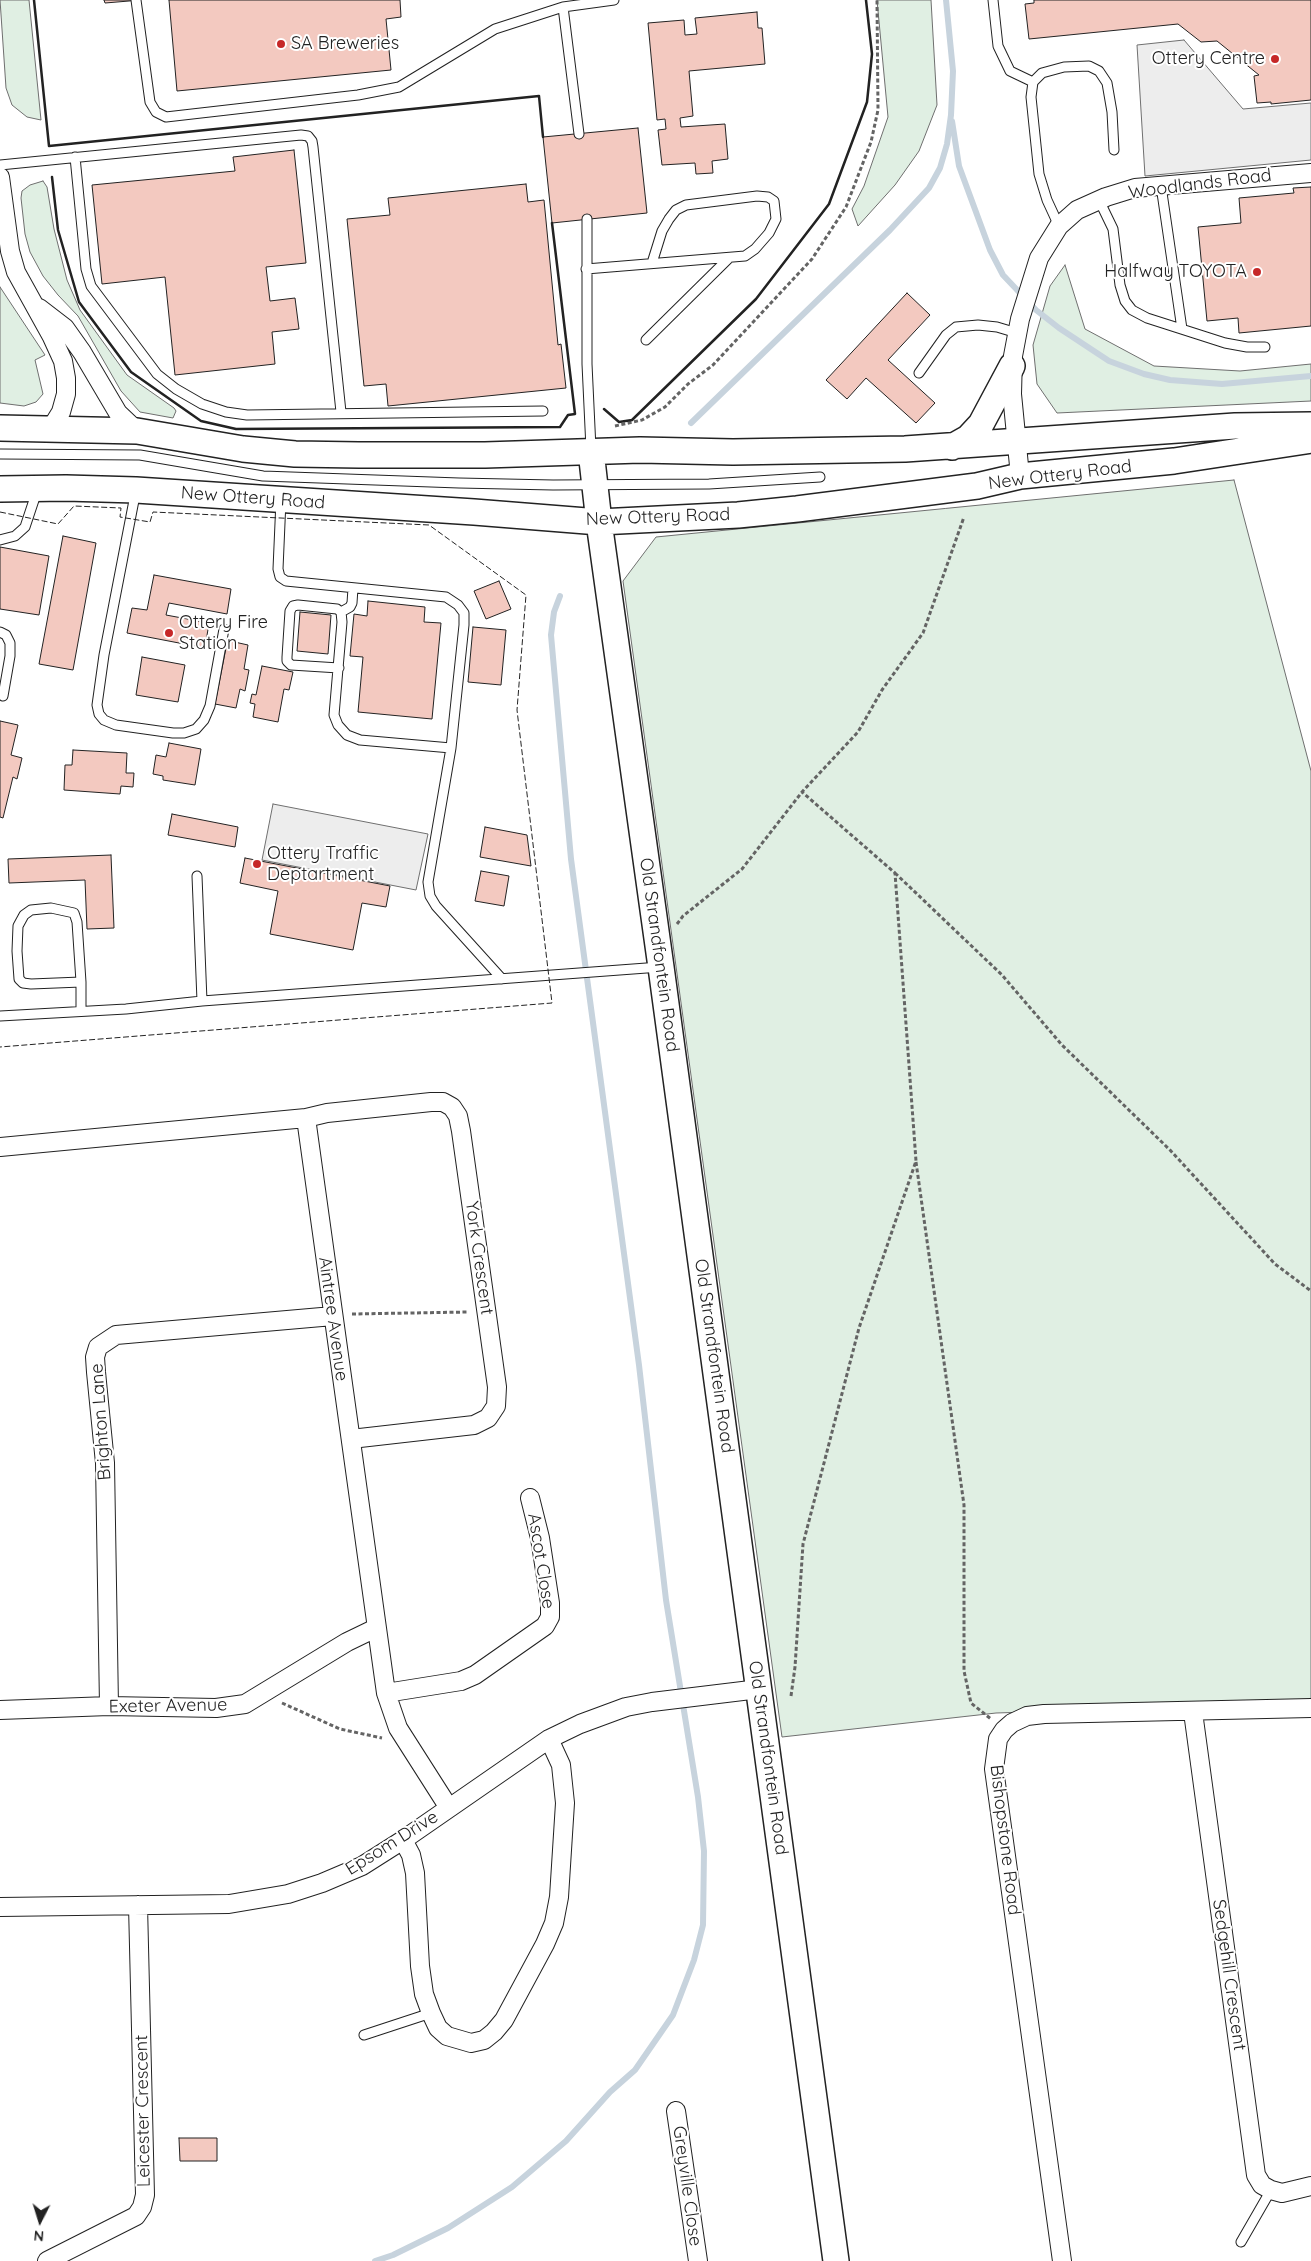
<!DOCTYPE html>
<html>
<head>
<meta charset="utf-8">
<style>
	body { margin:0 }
	#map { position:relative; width:1311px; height:2261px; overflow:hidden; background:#fff; font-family:Quicksand,sans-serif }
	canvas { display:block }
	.north { position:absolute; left:15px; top:2196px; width:50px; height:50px; -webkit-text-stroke:4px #fff; paint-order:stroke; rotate:185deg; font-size:14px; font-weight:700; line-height:20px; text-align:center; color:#222 }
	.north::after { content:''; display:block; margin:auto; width:18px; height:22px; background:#222; clip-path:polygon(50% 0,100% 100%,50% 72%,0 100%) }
</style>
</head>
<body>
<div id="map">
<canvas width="1311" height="2261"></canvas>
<div class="north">N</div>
</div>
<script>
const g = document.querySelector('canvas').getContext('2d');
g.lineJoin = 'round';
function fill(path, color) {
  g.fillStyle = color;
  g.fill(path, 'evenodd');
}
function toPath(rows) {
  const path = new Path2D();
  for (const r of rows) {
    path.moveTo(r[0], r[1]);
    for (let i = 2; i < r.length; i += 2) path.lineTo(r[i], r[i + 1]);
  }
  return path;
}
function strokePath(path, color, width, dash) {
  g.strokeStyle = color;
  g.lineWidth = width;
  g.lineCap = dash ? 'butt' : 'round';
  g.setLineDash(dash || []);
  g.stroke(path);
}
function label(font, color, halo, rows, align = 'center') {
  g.font = font + ' Quicksand,sans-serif';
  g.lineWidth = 4;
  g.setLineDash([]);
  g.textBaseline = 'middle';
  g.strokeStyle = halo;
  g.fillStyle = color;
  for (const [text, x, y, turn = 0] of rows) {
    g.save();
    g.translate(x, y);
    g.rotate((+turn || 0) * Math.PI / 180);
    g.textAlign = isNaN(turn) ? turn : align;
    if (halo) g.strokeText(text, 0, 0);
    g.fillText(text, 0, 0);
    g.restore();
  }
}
const green = toPath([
	[0,0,29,0,41,120,27,117,12,105,6,88,0,0],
	[877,0,931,0,937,105,919,151,895,185,858,226,852,209,864,186,888,117,877,0],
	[43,181,47,187,54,229,67,280,80,310,127,375,174,408,176,411,173,418,140,412,121,391,78,316,58,295,43,276,30,252,25,234,21,198,22,191,30,185,43,181],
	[1065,265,1085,329,1154,366,1240,371,1311,364,1311,401,1057,413,1037,384,1033,345,1050,286,1065,265],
	[0,287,45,355,35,360,43,394,36,402,24,406,0,403,0,287],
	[1234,480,1311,771,1311,1703,996,1713,782,1737,623,581,656,537,1234,480]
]);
fill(green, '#e0efe3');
strokePath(green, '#6f6f6f', 1);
const parking = toPath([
	[1184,40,1243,109,1311,103,1311,160,1145,176,1137,45,1184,40],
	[273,804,428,834,416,890,262,860,273,804]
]);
fill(parking, '#ededed');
strokePath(parking, '#6f6f6f', 1);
strokePath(toPath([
	[952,121,959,166,990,250,1003,275,1036,310,1059,328,1109,361,1144,374,1170,380,1222,384,1311,376],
	[691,423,890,230,929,188,940,168,947,144,951,115,953,71,946,0],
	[375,2261,393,2255,448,2228,512,2187,566,2141,610,2092,635,2070,673,2015,694,1960,703,1925,704,1851,698,1797,666,1600,639,1365,571,859,551,635,554,612,560,596]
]), '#c7d3dd', 6);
const building = toPath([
	[104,0,141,0,105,3,104,0],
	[169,0,400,0,401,17,386,19,391,70,177,91,169,0],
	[1034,0,1311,0,1311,100,1271,104,1271,102,1257,103,1254,76,1259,75,1217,41,1201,42,1178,24,1029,39,1025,4,1034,3,1034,0],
	[757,12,758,28,762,28,765,64,689,71,693,116,680,118,681,127,725,124,728,159,712,161,713,173,696,174,695,163,662,165,658,130,666,129,665,119,657,120,648,23,684,20,685,35,697,34,695,18,757,12],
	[638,128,647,213,552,223,543,137,638,128],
	[294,150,306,263,266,267,270,301,295,298,299,329,272,332,275,364,175,375,165,277,102,284,92,185,235,171,233,157,294,150],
	[526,184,528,202,544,200,558,345,561,344,566,388,388,406,386,384,364,386,347,219,390,215,388,198,526,184],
	[1311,187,1311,326,1239,333,1238,318,1207,321,1198,227,1241,223,1239,198,1294,193,1293,188,1311,187],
	[907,293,930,315,888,360,935,403,916,423,866,378,847,399,826,380,907,293],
	[63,536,96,543,73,670,39,664,63,536],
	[0,547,49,556,39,615,0,609,0,547],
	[154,575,231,589,227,614,169,603,166,615,209,623,205,648,127,633,132,608,147,610,154,575],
	[499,581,511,609,486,619,474,591,499,581],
	[368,601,425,607,424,622,441,623,432,719,358,712,363,657,350,656,354,614,367,616,368,601],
	[300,612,331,615,328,654,297,651,300,612],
	[473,627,506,630,501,685,468,682,473,627],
	[230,641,248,645,244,669,249,670,245,691,240,689,236,708,215,704,226,648,229,648,230,641],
	[142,657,185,665,178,702,136,695,142,657],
	[262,666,293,672,289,690,284,689,278,722,253,717,255,704,250,703,252,694,256,695,262,666],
	[0,721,18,725,11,755,22,758,17,779,13,777,3,818,0,817,0,721],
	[169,743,201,749,195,785,163,780,163,776,153,774,156,755,166,757,169,743],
	[73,750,127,753,126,773,134,773,133,787,121,786,120,794,64,790,65,765,72,765,73,750],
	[172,814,238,827,235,847,168,835,172,814],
	[485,827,527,835,531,866,480,857,485,827],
	[111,855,114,928,87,929,85,880,9,883,8,859,111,855],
	[245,858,390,886,386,907,362,903,353,950,270,934,278,891,240,883,245,858],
	[481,871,509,876,504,906,475,901,481,871],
	[179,2138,217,2138,217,2161,180,2161,179,2138]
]);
fill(building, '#f3c9c0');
strokePath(building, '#222', 1);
const lane = toPath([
	[136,0,150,102,156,112,166,117,358,95,399,87,495,29,563,7,614,0],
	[993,0,998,46,1010,71,1033,82],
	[563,7,579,134],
	[75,157,86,269,91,286,157,374,176,389,202,404,226,412,247,415,543,411],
	[0,165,301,135,308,136,312,141,313,147,341,412],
	[1161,186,1182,329],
	[1099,200,1113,229,1120,285,1125,301,1132,310,1147,318,1225,343,1247,347,1265,347],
	[587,219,587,364,591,449],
	[1059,226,1047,200,1039,174,1031,97,1033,82,1042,73,1064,67,1089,66,1099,71,1107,83,1112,112,1114,150],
	[586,269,745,256,755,249,769,233,776,219,774,201,768,197,757,196,686,205,676,210,669,219,662,231,652,263],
	[646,340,729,258],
	[919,373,946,335,956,327,978,325,997,327,1017,333],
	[0,454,140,455,263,476,459,483,553,485,709,484,820,477],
	[136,490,104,655,97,705,99,714,104,720,116,725,173,733,184,733,196,729,204,720,210,706,224,629],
	[281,500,278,569,280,577,286,581,446,597,458,605,464,613,464,625,451,748,428,882,430,896,436,906,502,979],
	[0,540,15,536,25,527,37,491],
	[341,612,342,622,334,715,338,725,347,735,360,740,451,748],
	[341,612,350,607,352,603,353,588],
	[0,632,6,635,10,643,10,656,3,696],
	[339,668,291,665,287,661,287,657,290,611,293,606,298,605,337,609,341,612],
	[197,876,202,1001],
	[81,982,31,984,23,983,19,979,17,951,18,926,24,915,31,910,51,908,74,913,77,922,81,982,81,1011],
	[0,1016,126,1009,202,1001,660,967],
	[364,2035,431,2013],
	[1241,2242,1271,2190]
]);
const street = toPath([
	[0,177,10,251,16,272,52,337,63,361,66,378,66,394,61,412,50,430],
	[39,308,65,328,82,352,118,413,137,431],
	[1020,476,1012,394,1013,356,1020,319,1039,258,1059,226,1077,210,1106,197,1135,188,1311,173],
	[306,1118,386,1693,398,1728,449,1808],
	[0,1147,306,1118,327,1113,431,1102,443,1102,452,1107,458,1116,461,1131,497,1387,496,1406,488,1418,474,1425,351,1439],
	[386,1693,461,1681,475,1675,545,1626,550,1617,550,1603,540,1538,530,1498],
	[109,1706,105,1463,96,1372,95,1357,98,1347,116,1335,333,1316],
	[0,1710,109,1706,216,1708,245,1704,347,1642,376,1628],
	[1193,1712,1256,2175,1262,2185,1271,2190,1282,2193,1311,2186],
	[403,1840,411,1855,415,1873,420,1966,424,1994,431,2013,438,2028,447,2036,471,2043,484,2040,494,2032,504,2020,545,1944,554,1923,559,1897,565,1803,561,1765,549,1739],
	[0,1907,229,1904,288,1894,322,1883,362,1866,403,1840,549,1739,580,1724,626,1707,652,1702,759,1689],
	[676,2111,698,2261],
	[47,2261,136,2216,142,2207,145,2195,138,1905],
	[1062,2261,994,1769,998,1739,1004,1730,1012,1723,1027,1716,1044,1714,1311,1708]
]);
const secondary = toPath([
	[0,428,137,431,243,449,295,454,359,455,485,455,640,450,733,452,905,449,1235,426,1311,425],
	[952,447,968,438,981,424,1012,366],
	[591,451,599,522,661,967,836,2261],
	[0,489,66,488,136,490,474,512,599,522,738,515,797,509,977,486,1020,476,1174,461,1311,440]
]);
strokePath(lane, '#222', 11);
strokePath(street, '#222', 20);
strokePath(secondary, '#222', 28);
strokePath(toPath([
	[615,426,642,420,665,407,688,384,713,365,812,259,846,207,871,142,878,110,877,0],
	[895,873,1002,975,1062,1045,1170,1150,1275,1264,1311,1291],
	[677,924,683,916,742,869,802,792,858,732,882,690,923,633,964,517],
	[916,1162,964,1505,964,1671,971,1703,991,1719],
	[352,1314,468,1312],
	[791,1696,795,1667,803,1544,859,1328,916,1161,895,873,802,792],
	[282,1703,340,1729,382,1738]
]), '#646464', 3, [4, 2.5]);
strokePath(lane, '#fff', 9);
strokePath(street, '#fff', 18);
strokePath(secondary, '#fff', 25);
strokePath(toPath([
	[0,512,58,524,74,506,121,508,120,517,150,522,153,512,429,525,526,595,517,710,552,1003,0,1047]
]), '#222', 1, [6, 2.5]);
strokePath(toPath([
	[34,0,49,146,539,96,543,137],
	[52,177,58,230,79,302,131,372,201,421,236,429,560,427,568,415,575,414,552,223],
	[604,409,619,422,632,420,756,299,829,204,867,102,872,54,866,0]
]), '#222', 2.5);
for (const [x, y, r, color] of [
	[281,44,5,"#c62828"],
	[1275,59,5,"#c62828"],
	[1257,272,5,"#c62828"],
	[169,633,5,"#c62828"],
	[257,864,5,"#c62828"]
]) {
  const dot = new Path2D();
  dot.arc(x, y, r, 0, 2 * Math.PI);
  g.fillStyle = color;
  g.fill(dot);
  strokePath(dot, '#fff', 2);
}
label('18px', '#222', '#fff', [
	["SA Breweries",291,44],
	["Ottery Centre",1265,59,"right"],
	["Halfway TOYOTA",1247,272,"right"],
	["Ottery Fire",179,623],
	["Station",179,644],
	["Ottery Traffic",267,854],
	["Deptartment",267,875]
], 'left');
label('18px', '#222', '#fff', [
	["Woodlands Road",1200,184,-7],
	["New Ottery Road",1060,475,-7],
	["New Ottery Road",253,498,4],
	["New Ottery Road",658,517,-2],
	["Old Strandfontein Road",659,955,82],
	["York Crescent",479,1258,82],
	["Aintree Avenue",333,1319,82],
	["Old Strandfontein Road",714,1356,82],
	["Brighton Lane",101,1422,-94],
	["Ascot Close",541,1561,81],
	["Exeter Avenue",168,1706,-1],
	["Old Strandfontein Road",768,1758,82],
	["Bishopstone Road",1005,1840,83],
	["Epsom Drive",392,1843,-32],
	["Sedgehill Crescent",1229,1975,82],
	["Leicester Crescent",143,2111,-91],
	["Greyville Close",687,2186,82]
]);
</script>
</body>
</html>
